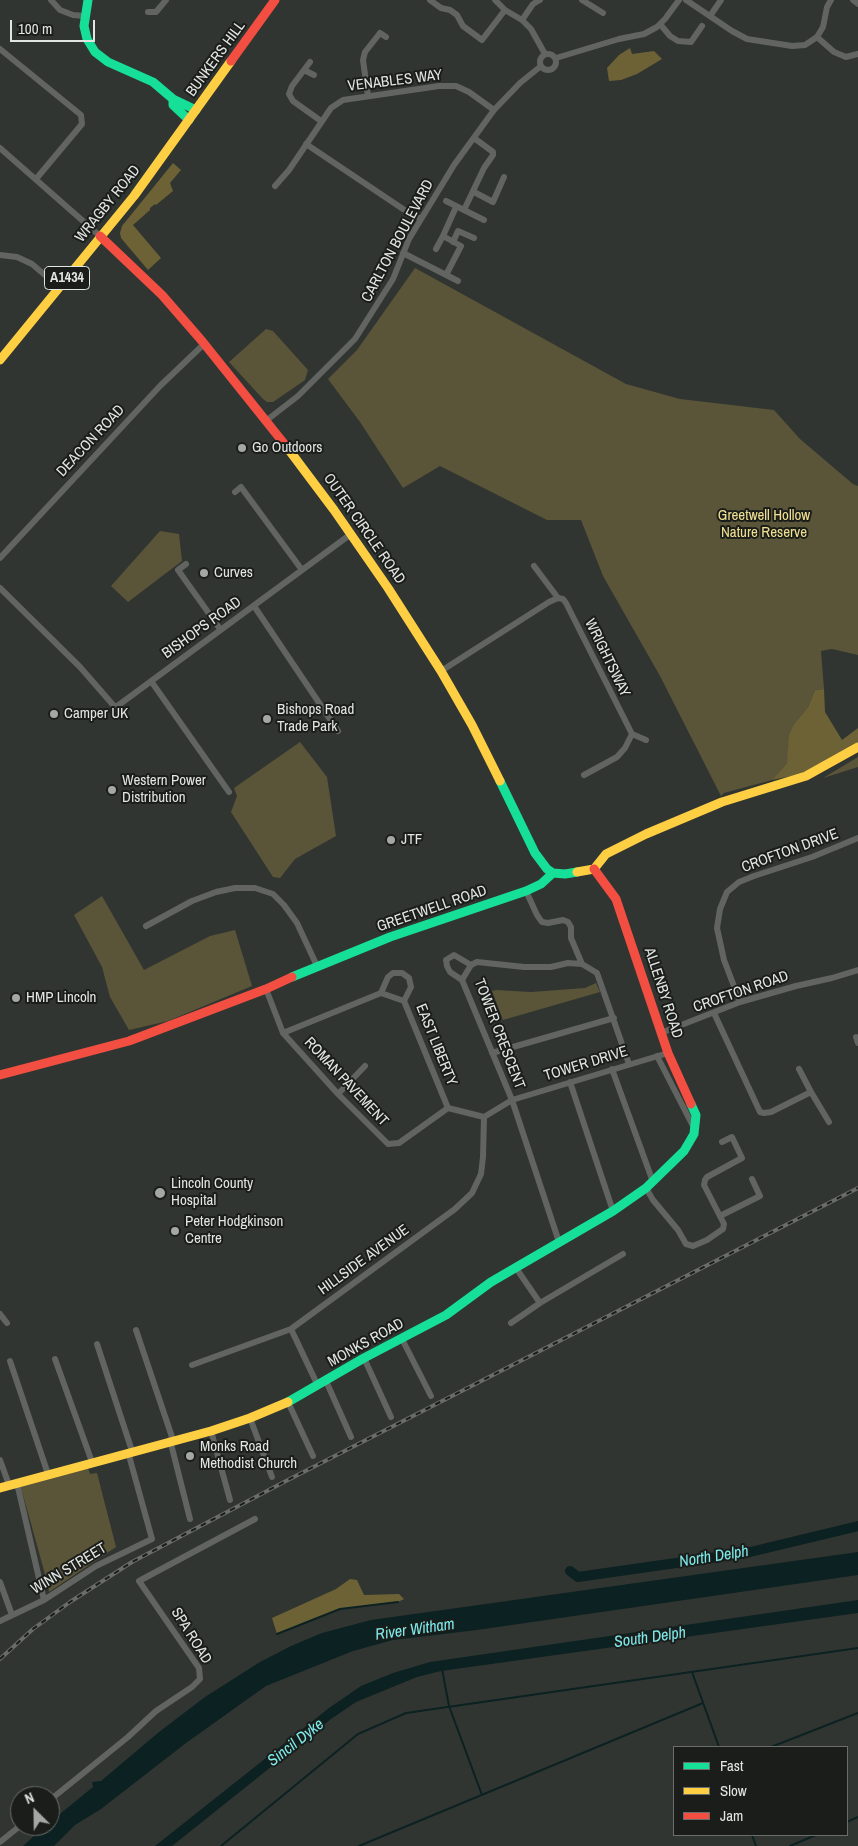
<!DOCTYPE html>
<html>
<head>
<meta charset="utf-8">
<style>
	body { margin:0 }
	#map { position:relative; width:858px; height:1846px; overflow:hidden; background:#313531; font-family:"Archivo Narrow",sans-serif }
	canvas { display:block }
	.legend { position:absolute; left:673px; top:1746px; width:175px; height:90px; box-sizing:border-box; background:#1a1d1a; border:1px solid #6a6d6a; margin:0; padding:6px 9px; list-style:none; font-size:15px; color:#e1e6e2 }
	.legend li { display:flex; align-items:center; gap:10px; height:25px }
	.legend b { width:25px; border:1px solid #6a6d6a }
	.north { position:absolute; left:10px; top:1786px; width:50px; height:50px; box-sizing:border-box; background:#1a1d1a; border:1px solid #6a6d6a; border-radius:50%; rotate:337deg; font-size:14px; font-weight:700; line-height:20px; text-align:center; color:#e1e6e2 }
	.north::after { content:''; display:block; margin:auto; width:18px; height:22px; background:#a3a8a4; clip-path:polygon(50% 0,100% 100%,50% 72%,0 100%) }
	.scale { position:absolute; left:10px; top:20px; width:85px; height:22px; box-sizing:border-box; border:2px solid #e1e6e2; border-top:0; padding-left:6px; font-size:15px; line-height:18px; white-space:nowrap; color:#e1e6e2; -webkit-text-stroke:4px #1a1d1a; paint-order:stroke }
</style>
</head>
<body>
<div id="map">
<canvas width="858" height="1846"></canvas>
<ul class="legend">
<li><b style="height:6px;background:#16e098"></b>Fast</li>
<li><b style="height:6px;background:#ffcf43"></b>Slow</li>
<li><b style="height:6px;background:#f24e42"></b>Jam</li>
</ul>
<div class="north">N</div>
<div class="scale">100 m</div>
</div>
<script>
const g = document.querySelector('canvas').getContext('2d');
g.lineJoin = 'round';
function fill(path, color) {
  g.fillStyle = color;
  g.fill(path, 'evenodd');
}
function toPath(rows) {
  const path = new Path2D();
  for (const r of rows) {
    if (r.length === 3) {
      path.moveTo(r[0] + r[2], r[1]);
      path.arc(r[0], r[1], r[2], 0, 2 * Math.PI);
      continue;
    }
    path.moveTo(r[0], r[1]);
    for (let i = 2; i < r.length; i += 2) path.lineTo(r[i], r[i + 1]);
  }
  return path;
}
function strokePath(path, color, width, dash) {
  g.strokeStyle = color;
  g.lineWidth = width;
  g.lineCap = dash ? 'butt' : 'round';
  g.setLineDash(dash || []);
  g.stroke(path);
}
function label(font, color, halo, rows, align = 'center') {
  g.font = font + ' "Archivo Narrow",sans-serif';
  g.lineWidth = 4;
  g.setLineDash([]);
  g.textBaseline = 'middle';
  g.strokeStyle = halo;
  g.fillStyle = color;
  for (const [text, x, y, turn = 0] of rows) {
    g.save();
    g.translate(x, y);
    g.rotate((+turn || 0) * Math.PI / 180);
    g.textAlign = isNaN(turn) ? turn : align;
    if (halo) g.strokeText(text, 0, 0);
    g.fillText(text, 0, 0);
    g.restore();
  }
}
fill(toPath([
	[415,268,626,384,680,399,774,410,800,439,853,484,858,486,858,655,832,649,821,651,824,689,815,690,808,707,794,724,787,763,772,780,724,793,721,796,660,676,603,576,581,520,547,520,440,466,403,488,360,422,328,379,357,350],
	[266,329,273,331,308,370,305,380,273,402,267,402,263,399,229,362],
	[160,531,179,534,182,561,128,602,111,586],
	[300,742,327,777,336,836,295,859,280,878,273,877,231,812,237,796,234,788],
	[858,757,858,767,823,778],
	[102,896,144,970,210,936,235,930,252,986,168,1021,129,1030,110,997,102,967,74,915],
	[596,983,600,992,503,1020,492,991,496,990,531,992,585,988],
	[87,1465,90,1474,97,1473,116,1547,49,1592,48,1585,20,1484]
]), '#5a5439');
fill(toPath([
	[630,48,632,54,654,51,662,59,637,74,621,80,609,81,607,68,619,55],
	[173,163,181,170,170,183,173,191,156,205,155,204,150,208,150,210,133,225,161,258,148,270,121,238,120,233,122,226],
	[824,689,825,712,842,740,858,728,858,743,819,766,797,775,772,780,787,763,789,735,794,724,808,707,815,690],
	[350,1579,357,1580,364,1595,399,1594,404,1599,398,1602,340,1609,277,1634,272,1618,336,1589]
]), '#6c6236');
fill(toPath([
	[858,1552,858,1575,477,1630,393,1640,353,1651,266,1686,186,1743,101,1809,75,1825,54,1846,23,1846,45,1826,50,1826,50,1822,93,1787,92,1782,101,1781,159,1732,205,1697,260,1662,291,1646,322,1633,371,1620],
	[858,1600,858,1613,441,1671,417,1677,356,1702,331,1719,172,1846,155,1846,329,1708,361,1686,393,1673,430,1662]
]), '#0c2121');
strokePath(toPath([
	[277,1634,340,1609,398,1602],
	[442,1669,449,1706,482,1795],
	[692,1672,719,1747],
	[771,1747,858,1713],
	[847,1822,858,1817],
	[752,1835,756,1846],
	[221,1846,358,1734,406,1713,858,1648],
	[359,1846,703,1703],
	[790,1846,816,1835]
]), '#0c2121', 2);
strokePath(toPath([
	[570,1571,578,1577,746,1553,858,1526]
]), '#0c2121', 10);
strokePath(toPath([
	[51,0,60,10,73,15,85,16],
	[430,0,441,8,450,10,457,15,463,26,482,40,505,10],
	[495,0,505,10,522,20,531,29,545,54],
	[582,0,603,13],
	[686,0,732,31,747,39,792,46,805,45,817,37,823,27,827,7,831,0],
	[853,0,858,4],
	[148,12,156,12,166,0],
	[710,16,721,0],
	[522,20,533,4,540,0],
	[660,24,670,36,678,41,691,42,702,26],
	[817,37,834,52,846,57,858,54],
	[0,49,81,115,82,124,36,179],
	[548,62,8],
	[556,58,619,39,644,34,657,27,665,19,679,0],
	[310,62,292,86,289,94,293,101,321,121],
	[304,70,314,75],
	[368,96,363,60,365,52,380,33,386,37],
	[306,144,403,209,421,219],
	[0,148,100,236],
	[275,186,289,170,331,108,343,100,439,86,456,86,469,92,494,110],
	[474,192,493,202,504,177],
	[446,201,484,220],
	[464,210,484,168,493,155,493,152,474,138],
	[453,242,458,231,474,238],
	[436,249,443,236],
	[403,253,458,281],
	[0,255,17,257,32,264,59,287],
	[446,275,461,246,443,236,456,207],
	[267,420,298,396,355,339,393,279,409,239,454,165,494,110,520,83,541,66],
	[235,492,241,487,302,570],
	[0,558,160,386,204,344],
	[186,564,178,570,220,629],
	[534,566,558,598],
	[0,588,80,667,121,714],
	[254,606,338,731],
	[441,671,549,602,558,598,563,599,566,603,632,734,625,748,617,757,584,775],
	[151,681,229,792],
	[116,707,351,534],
	[632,734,646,740],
	[526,891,537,915,542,922,548,923,563,920,568,922,571,927,571,938,582,964],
	[146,926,192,901,216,892,235,888,255,888,273,894,284,905,297,923,317,966],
	[462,980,450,972,447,966,446,960,454,955,471,965],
	[266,989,283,1033,338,1094,388,1144,399,1143,448,1108,484,1117,512,1100,668,1053],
	[381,993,388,977,393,973,402,973,409,978,411,987,404,1001],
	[740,1002,724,960,717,928,720,909,727,892,739,882,754,876,812,857,858,838],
	[714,1013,760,1112,764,1113,771,1112,811,1092,829,1122],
	[283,1033,381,993,404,1001,448,1108],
	[661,1033,740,1002,796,986,832,978,858,970],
	[856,1037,858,1043],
	[492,1053,614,1018],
	[657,1056,694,1128],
	[612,1069,653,1182],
	[799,1069,811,1092],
	[570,1082,613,1211],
	[338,1094,365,1066],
	[646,1188,653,1200,678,1230,686,1244,693,1246,707,1240,723,1229,724,1224,704,1185,705,1180,707,1177,742,1158,732,1137,722,1142],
	[720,1216,760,1196,752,1179],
	[559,1242,512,1100,462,980,471,965,477,962,524,967,551,967,568,963,582,964,597,973,629,1064],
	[516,1268,540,1303],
	[0,1314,7,1323],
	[511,1323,540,1303,623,1254],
	[291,1329,318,1386],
	[136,1330,173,1440],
	[402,1339,431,1396],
	[97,1344,132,1451],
	[364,1358,391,1417],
	[55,1359,92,1462],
	[10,1361,48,1474],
	[192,1365,291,1329,455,1209,472,1193,481,1174,483,1157,484,1117],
	[326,1381,351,1437],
	[288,1402,313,1456],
	[250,1418,272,1477],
	[211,1431,230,1500],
	[170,1440,190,1519],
	[0,1460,9,1485],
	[17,1483,44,1600],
	[0,1582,12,1615],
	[0,1621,44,1600,96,1566,152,1539,128,1452],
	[50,1800,128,1737,156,1711,192,1687,200,1679,199,1668,139,1581,255,1519],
	[0,1842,20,1826]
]), '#616461', 6);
strokePath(toPath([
	[88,0,84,26,87,39,95,52,108,62,153,82,173,99,196,110],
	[173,99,173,105,189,120],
	[500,781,535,853,547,869,553,873],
	[292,977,390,937,526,891,541,884,553,873,565,874,577,872],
	[288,1402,364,1358,446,1315,491,1282,613,1211,646,1188,684,1151,694,1134,696,1115,691,1104]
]), '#16e098', 9);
strokePath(toPath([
	[0,360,134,196,231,61],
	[286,446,334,510,388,588,441,671,472,725,500,781],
	[577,872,594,869,606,854,646,834,722,802,806,776,858,747],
	[0,1488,211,1431,250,1418,288,1402]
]), '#ffcf43', 9);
strokePath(toPath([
	[231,61,275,0],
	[100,236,162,295,202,341,286,446],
	[594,869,616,899,668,1053,691,1104],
	[0,1075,129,1041,266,989,292,977]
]), '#f24e42', 9);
const rail = toPath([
	[0,1659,33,1629,70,1602,132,1562,286,1481,858,1188]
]);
strokePath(rail, '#696c69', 4);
strokePath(rail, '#1a1d1a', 2, [5.5]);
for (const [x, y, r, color] of [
	[242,448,5,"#a3a8a4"],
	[204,573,5,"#a3a8a4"],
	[54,714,5,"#a3a8a4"],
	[267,719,5,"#a3a8a4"],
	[112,790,5,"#a3a8a4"],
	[391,840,5,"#a3a8a4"],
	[16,998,5,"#a3a8a4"],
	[160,1193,6,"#a3a8a4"],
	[175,1231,5,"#a3a8a4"],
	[190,1456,5,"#a3a8a4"]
]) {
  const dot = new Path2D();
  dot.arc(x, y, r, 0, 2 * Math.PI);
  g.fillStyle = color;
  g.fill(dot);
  strokePath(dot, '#1a1d1a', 2);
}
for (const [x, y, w] of [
	[67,278,45]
]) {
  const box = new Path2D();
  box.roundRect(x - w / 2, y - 11.5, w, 23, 4);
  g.fillStyle = '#1a1d1a';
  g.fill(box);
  strokePath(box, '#e1e6e2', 1);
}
label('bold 14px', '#e1e6e2', null, [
	["A1434",67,278]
]);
label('15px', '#e1e6e2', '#1a1d1a', [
	["BUNKERS HILL",216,59,-54],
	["VENABLES WAY",395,81,-7],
	["WRAGBY ROAD",108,204,-51],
	["CARLTON BOULEVARD",398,241,-62],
	["DEACON ROAD",91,441,-47],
	["OUTER CIRCLE ROAD",364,529,55],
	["BISHOPS ROAD",202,628,-36],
	["WRIGHTSWAY",607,658,64],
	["CROFTON DRIVE",790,851,-20],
	["GREETWELL ROAD",432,909,-19],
	["CROFTON ROAD",741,992,-19],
	["ALLENBY ROAD",663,993,72],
	["TOWER CRESCENT",499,1034,69],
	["EAST LIBERTY",436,1045,68],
	["TOWER DRIVE",586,1064,-17],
	["ROMAN PAVEMENT",346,1082,47],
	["HILLSIDE AVENUE",364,1260,-36],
	["MONKS ROAD",366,1343,-29],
	["WINN STREET",69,1569,-31],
	["SPA ROAD",191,1636,58]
]);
label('15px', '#e1e6e2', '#1a1d1a', [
	["Go Outdoors",252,448],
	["Curves",214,573],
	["Bishops Road",277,710],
	["Trade Park",277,727],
	["Camper UK",64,714],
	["Western Power",122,781],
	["Distribution",122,798],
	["JTF",401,840],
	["HMP Lincoln",26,998],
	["Lincoln County",171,1184],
	["Hospital",171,1201],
	["Peter Hodgkinson",185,1222],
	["Centre",185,1239],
	["Monks Road",200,1447],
	["Methodist Church",200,1464]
], 'left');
label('15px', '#f1e091', '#1a1d1a', [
	["Greetwell Hollow",764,516],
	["Nature Reserve",764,533]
]);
label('italic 16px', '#7deaeb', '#1a1d1a', [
	["North Delph",714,1557,-9],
	["River Witham",415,1630,-8],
	["South Delph",650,1638,-8],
	["Sincil Dyke",296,1743,-38]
]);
</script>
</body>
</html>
